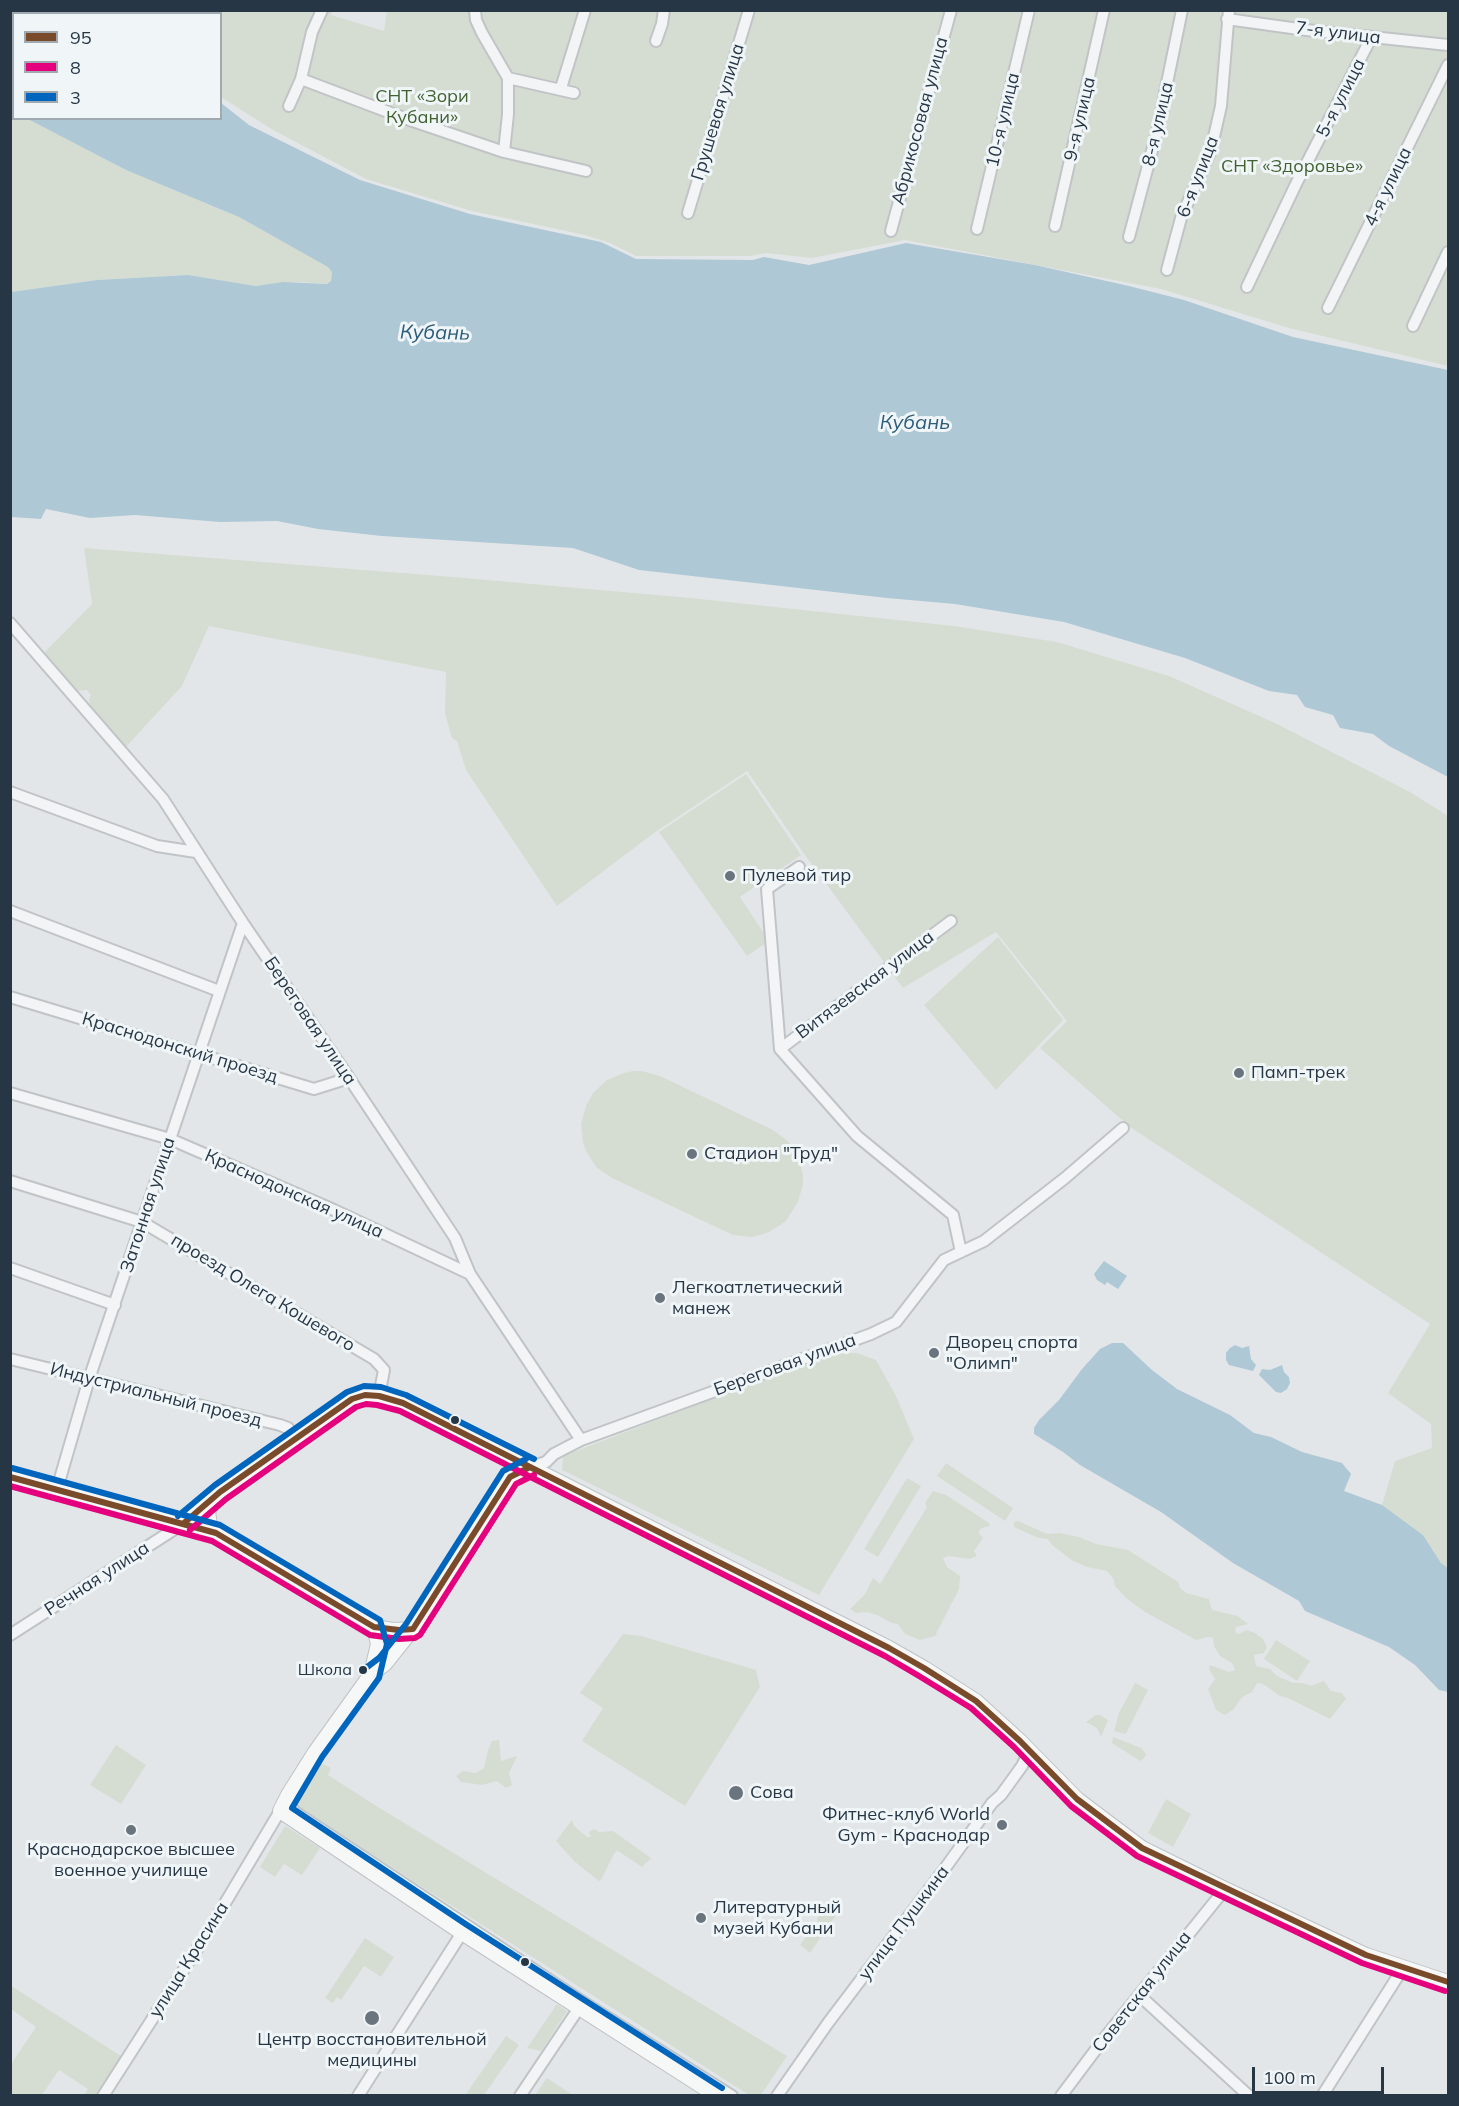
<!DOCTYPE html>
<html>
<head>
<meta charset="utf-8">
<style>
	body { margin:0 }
	#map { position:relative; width:1459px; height:2106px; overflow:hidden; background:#e3e6e8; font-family:Mulish,sans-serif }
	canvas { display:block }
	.frame { position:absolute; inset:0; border:12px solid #273645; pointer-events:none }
	.legend { position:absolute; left:12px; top:12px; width:210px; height:108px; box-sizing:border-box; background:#f0f5f8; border:2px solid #a0a9b0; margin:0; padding:8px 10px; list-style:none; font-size:18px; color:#273645 }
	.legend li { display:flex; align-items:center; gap:12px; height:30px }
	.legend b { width:30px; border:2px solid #a0a9b0 }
	.scale { position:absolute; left:1252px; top:2067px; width:132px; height:27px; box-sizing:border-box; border:3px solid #273645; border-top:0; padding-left:8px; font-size:18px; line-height:21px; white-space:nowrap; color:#273645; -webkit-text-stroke:4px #f0f5f8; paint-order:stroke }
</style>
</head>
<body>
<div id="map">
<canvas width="1459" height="2106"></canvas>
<div class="frame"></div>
<ul class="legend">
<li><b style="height:8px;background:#7a4b2a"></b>95</li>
<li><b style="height:8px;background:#e5007d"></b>8</li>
<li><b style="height:8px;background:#0065bd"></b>3</li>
</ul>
<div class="scale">100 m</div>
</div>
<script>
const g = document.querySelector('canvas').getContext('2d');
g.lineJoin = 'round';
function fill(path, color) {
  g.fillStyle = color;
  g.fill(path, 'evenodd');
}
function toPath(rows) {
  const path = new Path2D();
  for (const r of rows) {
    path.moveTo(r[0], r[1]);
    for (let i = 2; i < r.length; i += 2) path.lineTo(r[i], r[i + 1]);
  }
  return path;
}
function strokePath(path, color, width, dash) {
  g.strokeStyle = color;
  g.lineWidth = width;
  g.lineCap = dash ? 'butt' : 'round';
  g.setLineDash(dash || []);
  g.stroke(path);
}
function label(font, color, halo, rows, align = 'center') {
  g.font = font + ' Mulish,sans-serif';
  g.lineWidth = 6;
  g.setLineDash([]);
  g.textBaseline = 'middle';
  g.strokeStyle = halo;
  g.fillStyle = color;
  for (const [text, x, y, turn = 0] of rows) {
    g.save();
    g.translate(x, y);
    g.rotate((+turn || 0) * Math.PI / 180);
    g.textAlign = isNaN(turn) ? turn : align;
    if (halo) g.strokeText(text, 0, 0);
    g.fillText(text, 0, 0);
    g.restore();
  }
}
fill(toPath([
	[199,10,332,11,331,15,384,31,387,10,1448,11,1448,366,1289,328,1161,289,905,240,812,258,765,253,750,256,636,256,610,243,585,235,472,211,366,179,273,130,221,97,220,14,198,14],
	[10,112,13,113,14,118,30,119,126,170,239,217,329,267,332,272,331,281,327,284,297,282,256,286,188,275,97,280,11,292],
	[84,548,453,577,690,598,954,626,1057,642,1169,676,1275,723,1410,792,1448,816,1448,1568,1441,1563,1423,1535,1382,1505,1395,1461,1432,1448,1431,1424,1388,1393,1430,1324,1130,1127,1040,1048,1067,1021,996,932,903,988,805,855,747,771,654,833,557,906,466,770,457,741,452,738,445,713,446,672,209,626,182,686,125,748,91,708,89,700,91,695,87,690,77,691,44,653,92,604],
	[746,774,801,855,740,897,769,941,747,956,659,832],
	[998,937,1063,1020,996,1090,924,1005],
	[633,1071,642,1071,660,1076,773,1130,788,1141,798,1157,803,1175,803,1184,798,1202,785,1222,769,1232,760,1235,751,1237,733,1235,612,1178,596,1167,586,1151,583,1142,581,1124,586,1106,593,1093,607,1080,624,1073],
	[832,1353,857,1353,876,1360,896,1396,914,1439,819,1595,562,1470,563,1456],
	[946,1463,1013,1508,1005,1521,937,1476],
	[907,1478,921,1486,878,1557,864,1549],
	[933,1491,946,1495,989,1523,990,1526,982,1528,978,1532,983,1538,974,1551,977,1556,970,1559,948,1556,943,1558,947,1567,960,1576,959,1589,935,1636,920,1640,905,1634,898,1624,892,1623,877,1615,867,1612,856,1613,850,1609,865,1594,873,1578,880,1584,927,1507,925,1503],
	[1018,1521,1047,1534,1060,1533,1079,1537,1096,1544,1128,1550,1178,1582,1180,1588,1186,1593,1209,1599,1212,1610,1238,1616,1244,1621,1248,1624,1236,1627,1235,1631,1238,1634,1247,1630,1255,1633,1263,1639,1267,1647,1264,1653,1254,1655,1256,1666,1270,1669,1277,1676,1293,1683,1303,1683,1311,1686,1324,1681,1331,1691,1342,1693,1346,1699,1330,1719,1288,1698,1280,1696,1263,1684,1257,1683,1252,1692,1242,1697,1233,1710,1225,1715,1216,1710,1208,1689,1215,1679,1209,1669,1210,1665,1229,1672,1235,1670,1232,1663,1220,1656,1214,1646,1213,1638,1208,1637,1196,1640,1145,1612,1126,1598,1115,1586,1113,1578,1107,1571,1087,1567,1073,1561,1052,1545,1048,1539,1038,1538,1014,1527,1014,1522],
	[623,1634,641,1636,756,1670,760,1687,685,1806,582,1741,603,1708,580,1693],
	[1276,1640,1310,1661,1297,1681,1264,1659],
	[1135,1683,1148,1690,1126,1734,1114,1731,1119,1713],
	[1096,1715,1100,1715,1108,1720,1101,1737,1097,1728,1086,1722],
	[1113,1737,1141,1748,1146,1754,1144,1758,1140,1761,1137,1759,1112,1743],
	[499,1740,501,1761,517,1756,509,1773,512,1785,506,1788,497,1781,482,1785,461,1782,456,1776,463,1771,476,1773,484,1768,488,1750,492,1741],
	[116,1745,146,1765,121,1804,90,1785],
	[320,1763,331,1768,328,1775,378,1807,787,2056,761,2095,749,2095,297,1807,296,1795,316,1765],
	[1166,1799,1191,1814,1173,1847,1148,1833],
	[572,1820,574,1826,587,1837,591,1837,589,1832,594,1829,599,1832,613,1831,651,1858,642,1867,618,1851,615,1852,601,1880,599,1881,575,1862,556,1841],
	[285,1826,320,1848,302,1875,284,1864,275,1877,260,1867],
	[836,1897,842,1900,842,1906,810,1953,800,1945,812,1928,814,1929,818,1923,817,1919,831,1899],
	[365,1938,394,1957,381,1977,364,1966,341,2000,337,1997,333,2003,325,1998],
	[10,1985,124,2058,100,2095,84,2095,88,2089,59,2070,42,2095,11,2095,11,2064,36,2027,11,2009],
	[557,2004,567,2011,541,2051,527,2048],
	[506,2036,519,2045,484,2095,468,2095,466,2094],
	[547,2078,573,2095,535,2095]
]), '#d5ddd2');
fill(toPath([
	[12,11,16,13,14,14,13,113,10,112],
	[221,103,249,125,360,180,470,214,601,242,636,259,753,260,764,257,809,265,906,243,1035,265,1129,286,1184,300,1293,337,1448,370,1448,777,1389,746,1373,734,1340,728,1333,715,1305,707,1297,695,1269,691,1185,658,1064,622,955,604,887,598,639,570,573,548,382,536,318,529,277,521,220,522,135,515,90,518,46,509,41,519,11,517,11,292,97,280,188,275,256,286,283,282,327,284,331,281,332,272,328,267,239,217,126,170,28,119,220,118],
	[1104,1261,1127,1276,1118,1289,1107,1282,1105,1285,1097,1280,1094,1274],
	[1112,1343,1123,1343,1152,1370,1177,1389,1230,1415,1254,1433,1271,1437,1302,1452,1342,1463,1351,1474,1344,1491,1382,1505,1423,1535,1441,1563,1448,1568,1448,1692,1439,1690,1415,1665,1389,1647,1305,1611,1299,1601,1233,1563,1161,1512,1080,1465,1063,1452,1034,1434,1034,1428,1039,1420,1059,1400,1082,1369,1100,1349],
	[1235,1345,1242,1348,1249,1346,1251,1359,1256,1365,1253,1371,1229,1365,1226,1360,1226,1353,1230,1348],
	[1282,1365,1284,1372,1289,1377,1290,1383,1287,1389,1281,1393,1276,1392,1259,1375,1262,1369,1270,1370]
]), '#aec8d6');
const minor = toPath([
	[475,10,476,20,482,33,508,78,574,93],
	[1227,19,1306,30,1448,45],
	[656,41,662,24,664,10],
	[301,79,404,118,504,152,586,171],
	[561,88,585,10],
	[289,106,301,79,312,32,322,10],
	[504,152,508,114,508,78],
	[688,213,749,10],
	[1055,226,1104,10],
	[977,229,1029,10],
	[891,231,951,10],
	[1129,237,1157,132,1182,10],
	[1167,270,1181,218,1211,150,1221,106,1229,10],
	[1247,287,1296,184,1371,38],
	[1328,308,1448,65],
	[1413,326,1448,252],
	[10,623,163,799,243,923,349,1078,455,1238,470,1274,581,1440],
	[10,792,157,846,196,852],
	[799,867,767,889,780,1049,857,1136,953,1215,961,1252],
	[10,911,219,991],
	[10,997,314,1089,349,1078],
	[780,1049,951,921],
	[10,1093,170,1139,334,1210,470,1274],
	[10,1181,142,1222,374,1359,384,1370,379,1396],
	[10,1268,115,1305],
	[10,1359,280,1425,288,1428,295,1439],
	[530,1467,546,1462,554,1454,581,1440,871,1334,896,1322,944,1260,984,1241,1065,1178,1123,1128],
	[57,1489,89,1379,243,923],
	[10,1635,184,1523],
	[288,1795,291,1807,295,1812,583,2002,732,2096],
	[1139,1995,1249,2096],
	[103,2096,206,1935,280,1811],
	[358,2096,465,1928],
	[520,2096,583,2002],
	[777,2096,828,2023,943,1871,992,1803,1001,1795,1022,1766,1029,1751],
	[1061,2096,1103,2040,1225,1889],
	[1322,2096,1403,1968]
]);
const major = toPath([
	[10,1477,184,1523,216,1533,374,1627,393,1630,413,1629],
	[184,1523,220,1492,352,1399,365,1395,379,1396,403,1403,889,1648,924,1668,976,1701,1020,1741,1077,1799,1142,1848,1225,1889,1366,1955,1448,1982],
	[216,1533,210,1525,208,1512,216,1497],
	[374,1627,378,1644,371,1674,315,1752,288,1795,280,1811,462,1933,717,2096],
	[371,1674,385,1664,413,1629,510,1477,530,1467]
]);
strokePath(minor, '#c1c4c6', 14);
strokePath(major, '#bec3c6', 16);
strokePath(minor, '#f3f4f5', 10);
strokePath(major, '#f6f7f7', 14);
strokePath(toPath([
	[10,1477,216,1533,374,1627,399,1630,413,1629,510,1477,530,1467],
	[184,1523,220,1492,352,1399,365,1395,379,1396,403,1403,889,1648,924,1668,976,1701,1020,1741,1077,1799,1142,1848,1366,1955,1448,1982]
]), '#7a4b2a', 6);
strokePath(toPath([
	[10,1486,212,1541,370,1635,399,1639,415,1638,420,1635,516,1484,534,1475],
	[190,1530,226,1499,356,1407,366,1404,377,1405,400,1411,885,1656,919,1676,971,1708,1014,1747,1071,1806,1137,1856,1362,1963,1445,1991]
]), '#e5007d', 6);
strokePath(toPath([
	[12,1468,220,1525,380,1620,387,1644,379,1678,322,1757,292,1808,467,1925,722,2088],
	[178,1516,215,1485,347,1392,364,1386,381,1387,406,1395,534,1459],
	[362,1671,379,1658,406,1624,503,1471,526,1459]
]), '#0065bd', 6);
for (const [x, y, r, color] of [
	[730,876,6,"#69747e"],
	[1239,1073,6,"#69747e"],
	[692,1154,6,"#69747e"],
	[660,1298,6,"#69747e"],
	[934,1353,6,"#69747e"],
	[455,1420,5,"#273645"],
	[363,1670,5,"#273645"],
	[736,1793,8,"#69747e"],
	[1002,1825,6,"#69747e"],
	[131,1830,6,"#69747e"],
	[701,1918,6,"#69747e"],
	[525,1962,5,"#273645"],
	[372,2018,8,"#69747e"]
]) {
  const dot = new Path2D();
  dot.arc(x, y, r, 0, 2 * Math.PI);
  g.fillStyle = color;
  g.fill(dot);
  strokePath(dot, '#f0f5f8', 2);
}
label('16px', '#273645', '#f0f5f8', [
	["Школа",352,1670]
], 'right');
label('18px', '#273645', '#f0f5f8', [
	["7-я улица",1338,33,7],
	["5-я улица",1341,98,-63],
	["Грушевая улица",718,112,-73],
	["9-я улица",1080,119,-77],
	["10-я улица",1003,120,-77],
	["Абрикосовая улица",920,121,-75],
	["8-я улица",1158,124,-77],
	["6-я улица",1198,177,-69],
	["4-я улица",1388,187,-64],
	["Витязевская улица",865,985,-37],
	["Береговая улица",310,1021,56],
	["Краснодонский проезд",180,1048,17],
	["Краснодонская улица",294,1194,24],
	["Затонная улица",148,1205,-72],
	["проезд Олега Кошевого",263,1293,31],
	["Береговая улица",785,1365,-20],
	["Индустриальный проезд",156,1395,14],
	["Речная улица",97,1579,-33],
	["улица Пушкина",904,1923,-53],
	["улица Красина",189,1960,-58],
	["Советская улица",1142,1992,-52]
]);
label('18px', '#426232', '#f0f5f8', [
	["СНТ «Зори",422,97],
	["Кубани»",422,118],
	["СНТ «Здоровье»",1292,167]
]);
label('18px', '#273645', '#f0f5f8', [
	["Пулевой тир",742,876],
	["Памп-трек",1251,1073],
	["Стадион \"Труд\"",704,1154],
	["Легкоатлетический",672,1288],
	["манеж",672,1309],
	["Дворец спорта",946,1343],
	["\"Олимп\"",946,1364],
	["Сова",750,1793],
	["Фитнес-клуб World",990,1815,"right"],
	["Gym - Краснодар",990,1836,"right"],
	["Краснодарское высшее",131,1850,"center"],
	["военное училище",131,1871,"center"],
	["Литературный",713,1908],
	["музей Кубани",713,1929],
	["Центр восстановительной",372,2040,"center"],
	["медицины",372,2061,"center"]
], 'left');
label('italic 20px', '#2c5d7d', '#f0f5f8', [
	["Кубань",435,333,1],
	["Кубань",915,423]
]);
</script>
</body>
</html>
